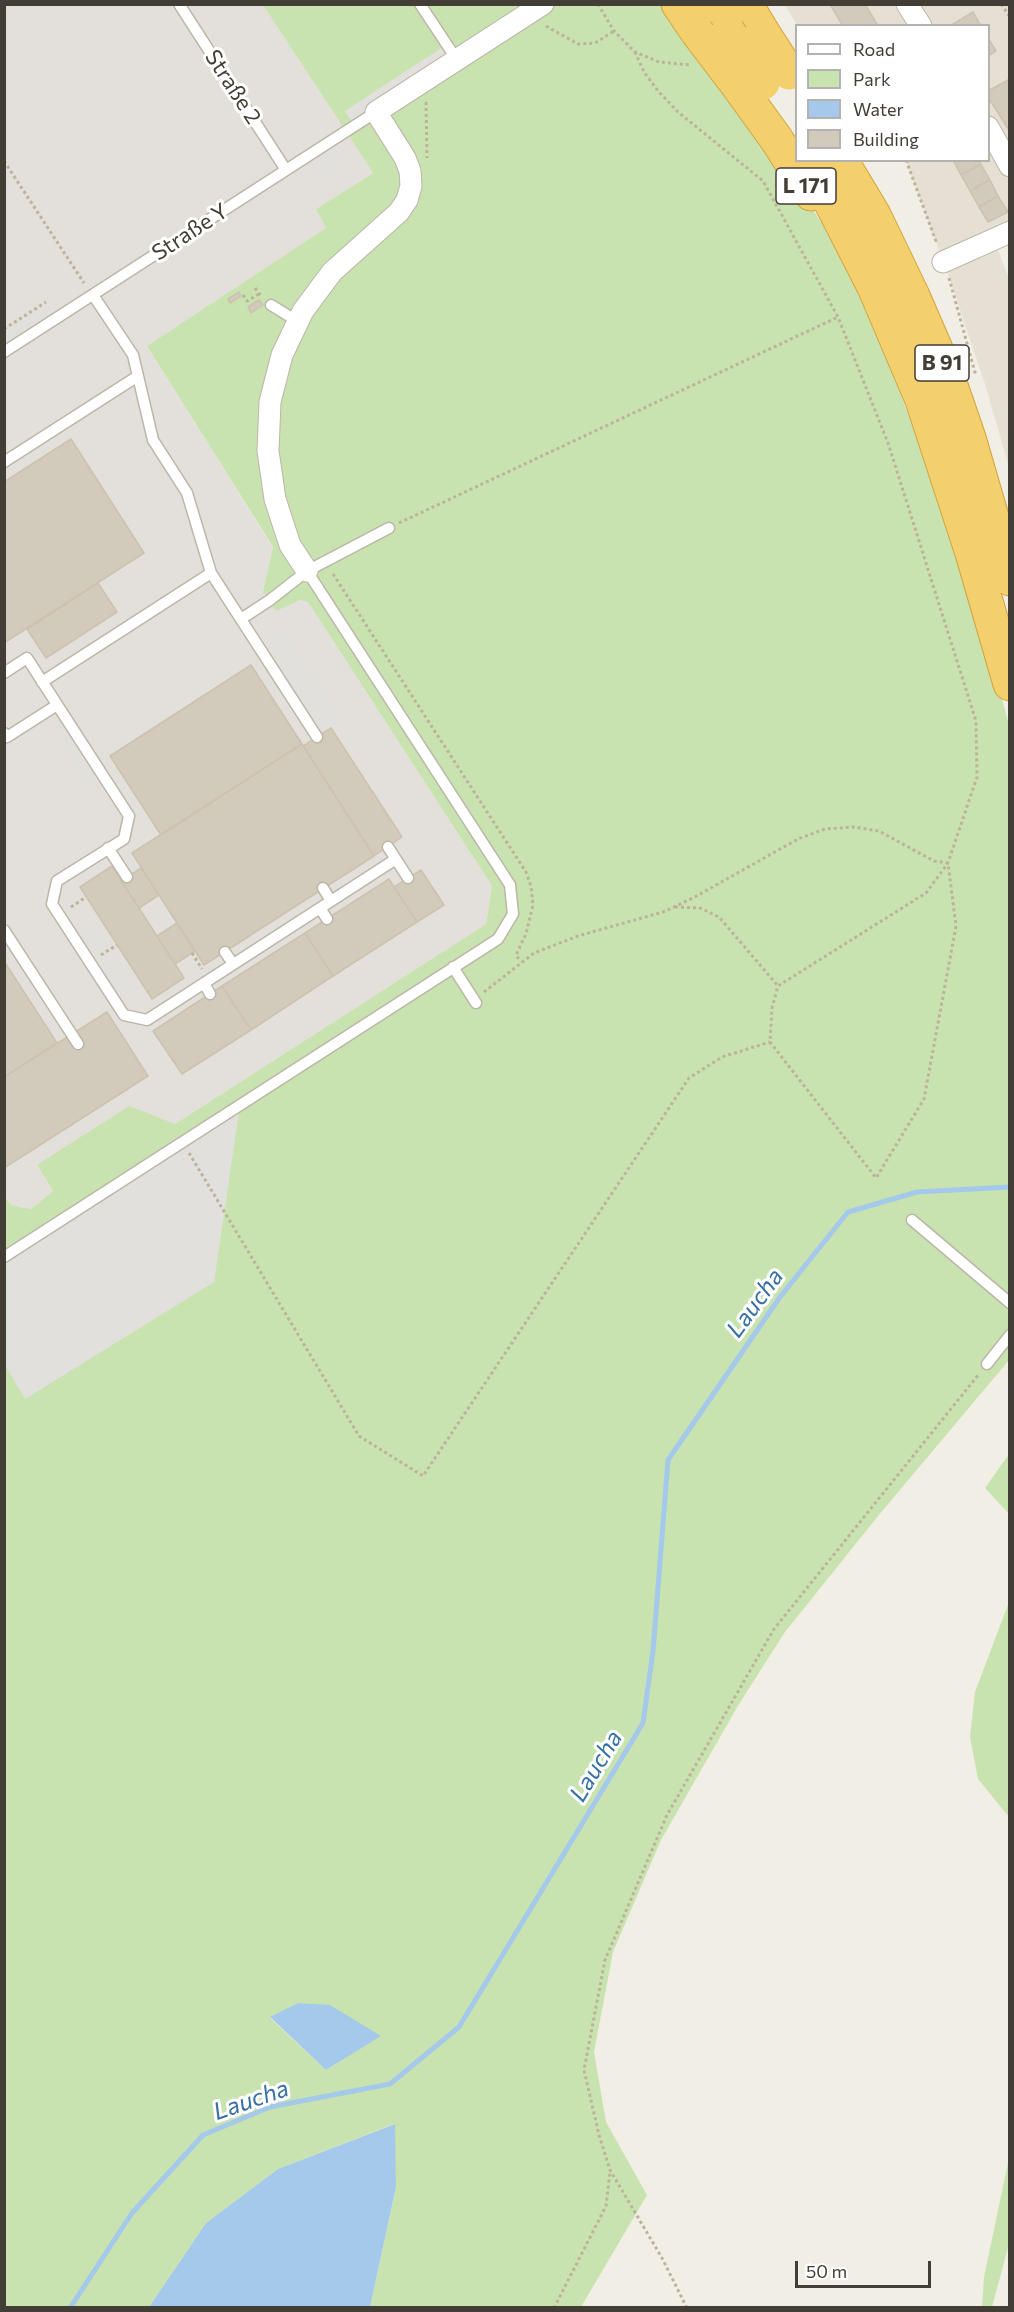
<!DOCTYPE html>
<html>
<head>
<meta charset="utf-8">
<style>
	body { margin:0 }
	#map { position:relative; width:1014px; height:2312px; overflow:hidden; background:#f1eee5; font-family:Commissioner,sans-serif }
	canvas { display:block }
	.frame { position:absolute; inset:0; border:6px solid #433e35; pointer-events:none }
	.legend { position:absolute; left:795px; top:24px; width:195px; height:138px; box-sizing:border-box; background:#fff; border:2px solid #b4b2ae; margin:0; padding:8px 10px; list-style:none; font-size:18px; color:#433e35 }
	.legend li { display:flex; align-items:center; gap:12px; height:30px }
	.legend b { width:30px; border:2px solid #b4b2ae }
	.scale { position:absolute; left:795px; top:2261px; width:136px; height:27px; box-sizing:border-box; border:3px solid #433e35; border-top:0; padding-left:8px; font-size:18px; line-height:21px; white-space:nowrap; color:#433e35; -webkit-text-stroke:4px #fff; paint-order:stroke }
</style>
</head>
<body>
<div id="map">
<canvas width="1014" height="2312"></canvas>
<div class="frame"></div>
<ul class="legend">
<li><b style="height:8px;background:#fff"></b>Road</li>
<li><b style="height:16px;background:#c9e3b0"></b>Park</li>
<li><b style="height:16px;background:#a4c9ea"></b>Water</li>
<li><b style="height:16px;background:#d2cabb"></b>Building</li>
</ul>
<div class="scale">50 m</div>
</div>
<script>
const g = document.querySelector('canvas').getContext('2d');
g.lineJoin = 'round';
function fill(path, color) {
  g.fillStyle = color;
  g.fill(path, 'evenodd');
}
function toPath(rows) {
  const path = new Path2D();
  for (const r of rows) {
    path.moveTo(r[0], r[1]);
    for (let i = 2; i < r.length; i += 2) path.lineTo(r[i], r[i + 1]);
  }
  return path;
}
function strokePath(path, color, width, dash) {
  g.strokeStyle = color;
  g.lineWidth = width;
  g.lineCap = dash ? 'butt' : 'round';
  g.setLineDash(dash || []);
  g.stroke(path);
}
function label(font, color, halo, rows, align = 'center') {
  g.font = font + ' Commissioner,sans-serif';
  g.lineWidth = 6;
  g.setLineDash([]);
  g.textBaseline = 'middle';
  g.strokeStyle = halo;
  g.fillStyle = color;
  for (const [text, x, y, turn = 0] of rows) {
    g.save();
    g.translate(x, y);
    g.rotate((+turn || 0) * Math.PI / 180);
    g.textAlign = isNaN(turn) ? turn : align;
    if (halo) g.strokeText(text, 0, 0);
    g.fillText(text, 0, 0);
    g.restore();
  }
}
fill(toPath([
	[785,5,1009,5,1009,232,994,239,1009,279,1009,467,985,384,950,280,906,161,988,160,988,26,797,25]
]), '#e5e0d3');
fill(toPath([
	[5,5,263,5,373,173,316,209,327,228,147,346,273,548,263,590,276,610,300,600,308,602,492,886,486,924,175,1124,37,1165,53,1191,31,1209,11,1205,5,1195]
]), '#e3dfda');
fill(toPath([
	[263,5,669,5,776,151,822,224,857,291,897,384,930,474,995,673,1009,725,1010,1359,878,1516,785,1632,739,1704,661,1840,613,1952,594,2052,606,2122,647,2195,581,2307,370,2307,396,2187,394,2124,278,2169,206,2223,149,2307,5,2307,4,1195,11,1205,31,1209,53,1191,37,1165,129,1106,175,1124,486,924,492,886,308,602,300,600,276,611,263,591,273,547,147,346,326,228,316,209,373,173],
	[298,2003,380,2036,326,2070,270,2018],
	[1009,1454,1009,1514,985,1488],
	[1009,1602,1010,1817,1009,1817,978,1779,970,1737,975,1692],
	[1009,2158,1009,2244,992,2307,982,2307,984,2277]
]), '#c9e3b0');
fill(toPath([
	[446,45,456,61,354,126,345,111],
	[334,139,348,161,318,179,305,158],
	[53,300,63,315,5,352,5,331],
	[281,626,341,719,316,735,256,642],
	[64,717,107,783,93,792,50,726],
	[96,928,107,944,87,957,76,941],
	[113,953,135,988,115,1001,93,967],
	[240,1105,214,1282,25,1399,5,1365,5,1257]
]), '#e2e0dd');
fill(toPath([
	[298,2003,330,2005,381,2036,326,2070,270,2017],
	[395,2124,396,2187,370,2307,149,2307,206,2223,278,2169]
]), '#a4c9ea');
strokePath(toPath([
	[70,2308,132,2213,203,2135,270,2107,390,2084,459,2027,643,1723,653,1651,668,1460,780,1297,848,1212,917,1192,1010,1187]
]), '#a4c9ea', 5);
const building = toPath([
	[833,4,865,4,878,26,843,26,831,6,833,4],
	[973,12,981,26,950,26,973,12],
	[988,38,996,51,988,56,988,38],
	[1010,79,1010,132,988,97,988,91,1010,79],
	[953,160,979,160,981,164,961,175,953,160],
	[981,164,990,180,970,191,961,175,981,164],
	[990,180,998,196,979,207,970,191,990,180],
	[998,196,1008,212,988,222,979,207,998,196],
	[239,292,241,296,230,303,228,299,239,292],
	[259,300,263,305,251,313,248,307,259,300],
	[71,439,144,553,4,643,4,482,71,439],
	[98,583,117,612,46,658,27,629,98,583],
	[251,665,302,744,161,835,110,756,251,665],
	[331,728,402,837,374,856,303,746,331,728],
	[302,744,374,856,204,965,132,853,302,744],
	[112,866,184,978,152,999,80,887,112,866],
	[141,868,159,895,139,908,121,881,141,868],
	[421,870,444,905,417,922,394,887,421,870],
	[389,879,417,922,333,976,305,933,389,879],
	[177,923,195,951,175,964,157,936,177,923],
	[305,933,333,976,251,1030,222,986,305,933],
	[4,961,57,1043,4,1077,4,961],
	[222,986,251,1030,182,1074,153,1031,222,986],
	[107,1012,148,1076,4,1168,4,1077,107,1012]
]);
fill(building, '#d2cabb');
strokePath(building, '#ccc2af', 1.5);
const lane = toPath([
	[179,4,286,170],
	[420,4,457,60],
	[93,295,133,355,153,440,187,493,211,573,317,737],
	[271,305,297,321],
	[4,352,376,112],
	[4,462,138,376],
	[241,619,270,600,307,571,389,528],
	[4,673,27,658,129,816,124,839,57,881,52,904,124,1015,147,1020,396,859],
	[42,682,211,573],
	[4,733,7,737,57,705],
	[388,847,408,878],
	[108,848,127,877],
	[323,888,331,901],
	[320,908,327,919],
	[4,930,78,1044],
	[225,952,233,964],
	[453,967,476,1003],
	[204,983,210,994],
	[912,1220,1010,1303],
	[4,1257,498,939,513,914,510,885,307,571],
	[987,1364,1010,1335]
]);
const street = toPath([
	[907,4,921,26],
	[988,127,1010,166],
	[943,262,1010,232],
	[307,571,290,545,275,499,268,451,270,402,282,355,303,311,332,272,399,212,407,200,411,186,410,171,405,158,376,112,543,4]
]);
const highway = toPath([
	[678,4,697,32],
	[711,4,728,31],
	[746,4,762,31],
	[738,86,777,140,811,194],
	[809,160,874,287,922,400,972,553,1010,684],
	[841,160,874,215,913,296,948,377,969,438,1010,579]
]);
strokePath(lane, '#bcb6a8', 13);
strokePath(street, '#bcb6a8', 23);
strokePath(highway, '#d1a53e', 35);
strokePath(toPath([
	[598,4,614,31,635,52,659,62,690,65],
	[1001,4,1010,17],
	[546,26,578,44,595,43,614,31],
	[426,102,427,158],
	[906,160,937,244],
	[4,161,84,283],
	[949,278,976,376],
	[255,288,261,296],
	[243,295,247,301,259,294],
	[4,329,46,302],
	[399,523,838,317],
	[333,574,526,872,531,886,533,905,526,934,516,955,521,962],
	[71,907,86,897],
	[675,907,700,908,719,917,778,986],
	[192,953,202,969],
	[101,955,117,945],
	[484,992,534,953,578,936,663,912,693,898,798,839,825,829,854,827,879,831,934,861,948,863,956,926,924,1099,876,1178,770,1042,772,1008,778,986,926,893,948,863,977,777,976,721,888,443,838,317,763,181,678,112,658,91,644,72,635,52],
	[189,1153,359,1436,423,1476,689,1078,722,1057,770,1042],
	[554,2308,606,2206,610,2172],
	[687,2308,662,2258,610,2170,599,2135,584,2070,605,1960,667,1815,774,1629,979,1374]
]), '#bcb39a', 3, [3, 3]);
strokePath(lane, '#fff', 10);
strokePath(street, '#fff', 21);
strokePath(highway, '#f3cf6d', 33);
const highwayBridge = toPath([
	[728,31,763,83],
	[762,31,789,73],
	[697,32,738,86]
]);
strokePath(highwayBridge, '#d1a53e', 35, []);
strokePath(highwayBridge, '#f3cf6d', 33);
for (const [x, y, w] of [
	[806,186,60],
	[942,363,54]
]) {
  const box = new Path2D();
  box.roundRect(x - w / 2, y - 18, w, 36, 4.5);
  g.fillStyle = '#fff';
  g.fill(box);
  strokePath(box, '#433e35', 1.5);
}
label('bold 21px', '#433e35', null, [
	["L 171",806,186],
	["B 91",942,363]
]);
label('22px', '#433e35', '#fff', [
	["Straße 2",233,87,57],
	["Straße Y",190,232,-33]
]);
label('italic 24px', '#3670a6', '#fff', [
	["Laucha",755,1303,-54],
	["Laucha",596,1766,-59],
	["Laucha",251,2100,-19]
]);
</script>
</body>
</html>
